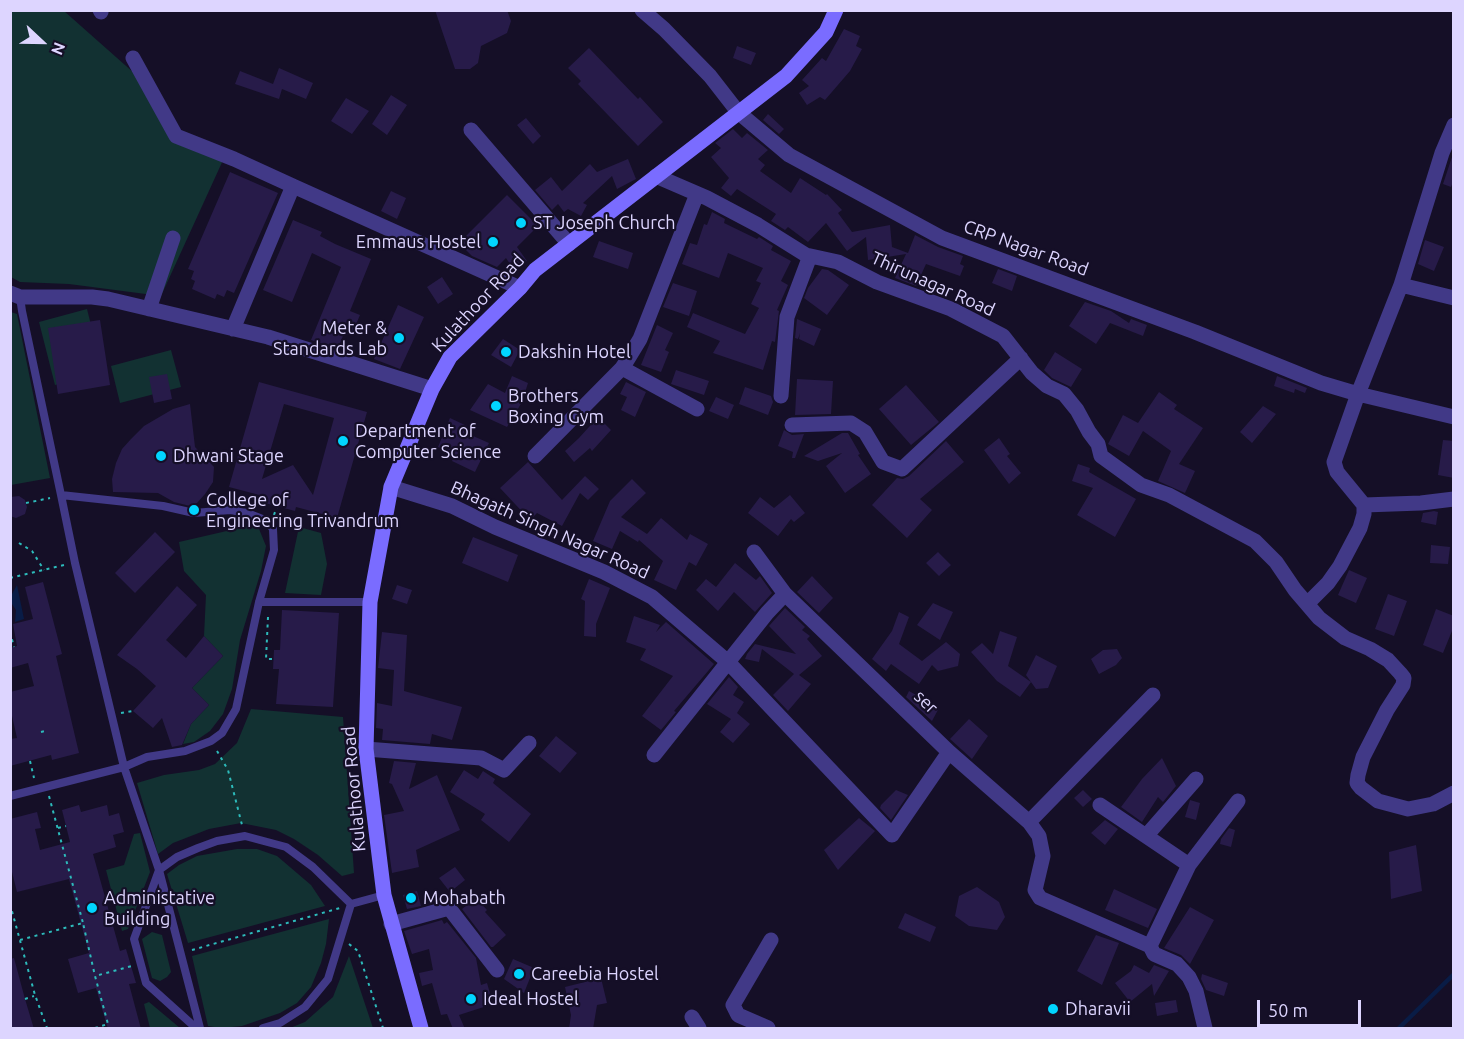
<!DOCTYPE html>
<html>
<head>
<meta charset="utf-8">
<style>
	body { margin:0 }
	#map { position:relative; width:1464px; height:1039px; overflow:hidden; background:#150f27; font-family:Ubuntu,sans-serif }
	canvas { display:block }
	.frame { position:absolute; inset:0; border:12px solid #ddd5ff; pointer-events:none }
	.north { position:absolute; left:12px; top:12px; width:60px; height:60px; -webkit-text-stroke:4px #150f27; paint-order:stroke; rotate:112deg; font-size:16px; font-weight:700; line-height:24px; text-align:center; color:#ddd5ff }
	.north::after { content:''; display:block; margin:auto; width:21px; height:27px; background:#ddd5ff; clip-path:polygon(50% 0,100% 100%,50% 72%,0 100%) }
	.scale { position:absolute; left:1257px; top:1000px; width:104px; height:27px; box-sizing:border-box; border:3px solid #ddd5ff; border-top:0; padding-left:8px; font-size:18px; line-height:21px; white-space:nowrap; color:#ddd5ff; -webkit-text-stroke:4px #150f27; paint-order:stroke }
</style>
</head>
<body>
<div id="map">
<canvas width="1464" height="1039"></canvas>
<div class="frame"></div>
<div class="north">N</div>
<div class="scale">50 m</div>
</div>
<script>
const g = document.querySelector('canvas').getContext('2d');
g.lineJoin = 'round';
function fill(path, color) {
  g.fillStyle = color;
  g.fill(path, 'evenodd');
}
function toPath(rows) {
  const path = new Path2D();
  for (const r of rows) {
    path.moveTo(r[0], r[1]);
    for (let i = 2; i < r.length; i += 2) path.lineTo(r[i], r[i + 1]);
  }
  return path;
}
function strokePath(path, color, width, dash) {
  g.strokeStyle = color;
  g.lineWidth = width;
  g.lineCap = dash ? 'butt' : 'round';
  g.setLineDash(dash || []);
  g.stroke(path);
}
function label(font, color, halo, rows, align = 'center') {
  g.font = font + ' Ubuntu,sans-serif';
  g.lineWidth = 4.5;
  g.setLineDash([]);
  g.textBaseline = 'middle';
  g.strokeStyle = halo;
  g.fillStyle = color;
  for (const [text, x, y, turn = 0] of rows) {
    g.save();
    g.translate(x, y);
    g.rotate((+turn || 0) * Math.PI / 180);
    g.textAlign = isNaN(turn) ? turn : align;
    if (halo) g.strokeText(text, 0, 0);
    g.fillText(text, 0, 0);
    g.restore();
  }
}
fill(toPath([
	[10,11,64,11,134,73,171,139,224,158,161,296,69,284,20,282,11,277],
	[87,309,103,373,55,385,39,322],
	[11,312,17,314,50,478,11,485],
	[171,350,181,387,120,403,111,366],
	[257,524,266,546,261,571,240,640,232,689,223,714,210,731,194,742,183,744,191,724,209,705,192,688,223,656,204,636,206,595,184,571,179,542],
	[299,527,321,533,327,564,321,595,285,593],
	[251,709,343,717,354,873,342,876,318,855,294,839,276,830,241,823,209,829,173,843,158,854,137,783,164,775,199,770,215,764,237,743],
	[140,833,150,872,128,929,122,931,106,870,124,865,134,834],
	[237,849,257,849,277,856,311,885,325,906,188,943,167,874,179,865,197,856],
	[329,919,326,944,321,963,311,987,297,1003,280,1013,242,1026,221,1028,208,1026,192,956],
	[152,932,162,935,171,972,167,977,160,981,152,978,142,939],
	[349,956,373,1028,290,1028,305,1022,333,997],
	[149,1002,180,1028,150,1028,144,1004]
]), '#123132');
fill(toPath([
	[17,585,24,619,15,622,16,610,12,604,12,594]
]), '#091c46');
strokePath(toPath([
	[1399,1028,1454,974]
]), '#091c46', 4.5);
fill(toPath([
	[435,10,507,10,511,21,507,33,481,46,478,63,470,69,455,69],
	[844,29,860,36,856,46,862,49,850,71,825,100,820,97,807,105,799,93,809,86,802,80,822,58,826,61],
	[737,46,756,53,751,65,733,58],
	[589,48,638,99,640,97,663,122,638,146,578,84,581,81,568,68],
	[279,68,313,83,306,99,282,89,279,99,235,84,240,71,273,84],
	[391,95,407,105,387,135,372,124],
	[346,98,369,111,352,134,331,121],
	[768,114,784,129,779,134,763,120],
	[526,118,541,136,533,144,517,125],
	[733,129,742,138,747,133,768,150,758,159,765,165,760,171,791,193,800,178,826,195,827,194,842,210,838,213,852,232,890,225,892,247,908,253,915,235,938,247,963,256,960,264,964,266,960,276,926,264,916,286,895,278,906,254,868,260,866,237,847,251,826,223,808,242,788,227,785,230,771,221,776,214,737,189,731,196,721,188,729,178,711,157,721,148,715,143],
	[1454,151,1454,179,1451,187,1443,184],
	[628,159,636,179,617,189,612,176,583,203,587,205,581,216,568,209,564,212,558,204,552,210,535,190,551,177,562,191,590,164,597,172],
	[230,172,278,193,234,293,227,290,224,297,217,294,215,299,192,289,195,281,191,279,194,271,188,269],
	[391,191,406,198,397,219,381,211],
	[507,195,538,226,517,247,527,261,514,270,506,258,497,267,472,256,459,243],
	[712,212,725,219,724,223,757,239,759,237,773,246,771,250,791,261,781,281,788,285,777,310,779,311,775,342,772,341,763,370,713,353,720,341,687,327,693,313,745,334,759,308,751,304,761,283,756,281,763,268,728,253,719,278,682,264,690,243,697,245,704,224,707,225],
	[293,220,322,232,320,236,335,244,371,259,350,311,360,315,351,336,344,333,338,349,311,340,341,267,312,253,292,302,263,290],
	[1425,240,1444,247,1434,271,1418,264],
	[599,241,633,253,628,269,593,257],
	[822,269,828,270,849,285,827,315,804,298,808,288],
	[998,269,1017,276,1012,291,992,283],
	[442,277,453,294,438,304,427,287],
	[673,283,697,291,689,316,663,307],
	[1085,302,1111,311,1129,323,1131,319,1147,325,1143,336,1110,323,1096,344,1069,326],
	[398,305,424,317,400,369,374,359],
	[797,319,821,329,814,346,799,339,800,333,798,339,795,338],
	[100,320,110,385,58,394,48,328],
	[657,325,673,333,665,350,669,352,661,372,641,365],
	[503,339,520,350,511,367,491,355],
	[1055,352,1082,369,1071,387,1052,378,1044,370],
	[676,370,709,381,704,395,671,384],
	[167,374,172,399,154,403,149,377],
	[512,376,528,383,522,402,507,427,470,410,488,384,505,393],
	[1277,376,1307,388,1305,393,1295,389,1294,393,1274,386],
	[797,379,833,381,831,414,795,415],
	[259,382,367,412,337,518,296,507,295,511,265,503,267,497,229,487],
	[284,404,334,418,313,495,293,465,262,479],
	[626,382,646,392,635,417,621,410,627,397,620,394],
	[906,385,939,422,911,445,879,409],
	[745,387,771,396,773,402,768,415,739,404],
	[1159,392,1177,405,1174,409,1203,428,1179,464,1195,471,1185,493,1158,481,1171,451,1143,431,1129,456,1108,444,1123,415,1138,423],
	[716,397,734,405,728,419,709,411],
	[190,404,195,447,214,467,213,482,205,494,197,503,190,506,174,502,158,493,113,492,112,479,116,463,122,449,131,439,144,426,173,409],
	[1263,406,1276,414,1252,443,1240,432],
	[598,417,611,430,592,451,590,448,574,462,565,451,579,438],
	[450,418,467,426,464,432,489,443,475,472,452,461,455,455,438,447],
	[784,430,792,435,804,434,795,458,792,458,793,452,778,446],
	[842,433,848,433,860,454,858,455,871,474,845,493,826,466,842,453,818,461,804,456],
	[999,438,1010,454,1007,456,1021,473,1009,484,984,450],
	[1443,440,1454,441,1454,478,1438,475],
	[946,441,964,462,920,499,932,510,907,538,872,505,897,478,903,479,909,476],
	[528,462,562,500,585,476,599,489,588,500,580,493,562,526,537,513,530,520,500,488],
	[1078,464,1090,468,1089,472,1136,499,1115,537,1077,515,1093,488,1072,481],
	[632,479,646,493,621,517,647,534,661,518,687,540,690,534,708,544,696,566,689,562,676,590,654,580,663,561,639,540,638,542,620,531,612,549,593,541,610,501],
	[790,495,805,513,794,522,791,519,778,536,748,513,760,497,774,508],
	[19,496,25,500,27,507,25,514,16,518,10,516,10,497],
	[1434,511,1438,512,1436,525,1421,522,1423,513],
	[155,532,175,552,135,593,115,573],
	[473,537,518,555,508,582,462,563],
	[1431,545,1450,547,1448,564,1430,563],
	[938,552,951,565,939,576,926,563],
	[735,563,756,580,760,576,772,593,755,612,734,592,718,611,696,590,706,579,716,587],
	[1349,570,1367,578,1356,603,1338,595],
	[812,576,833,598,819,613,797,592],
	[589,579,610,588,596,624,596,637,584,636,585,601,581,599],
	[43,582,62,654,56,656,79,753,52,760,51,755,10,766,10,739,17,738,10,707,10,692,34,686,28,663,10,668,10,648,17,646,13,624,33,619,25,587],
	[397,585,412,590,407,604,392,599],
	[177,586,197,605,166,640,186,658,204,636,223,656,192,688,209,705,191,724,182,745,172,747,162,718,153,728,133,711,156,686,137,669,117,655],
	[1388,594,1407,601,1394,636,1375,629],
	[933,603,953,612,940,640,917,625],
	[785,608,805,627,802,630,810,636,807,639,822,656,799,675,811,684,788,711,773,695,794,674,762,649,759,662,745,659,747,654,755,644,796,654,769,626],
	[1436,609,1454,616,1454,626,1443,653,1423,645],
	[282,610,339,613,333,707,276,704,279,669,273,669,274,650,280,650],
	[899,612,909,617,899,644,922,661,946,642,960,654,958,666,938,671,932,665,919,684,891,664,886,671,872,659,892,631],
	[634,616,660,625,656,632,666,622,714,664,674,711,676,712,661,730,642,716,673,676,640,660,646,649,626,642],
	[1000,631,1017,637,1008,666,1031,682,1020,697,997,681,971,652,982,643,993,654],
	[382,632,407,635,404,691,462,707,452,740,432,734,430,744,382,740,383,729,376,728,377,703,392,706,394,670,378,668],
	[1117,649,1122,658,1116,665,1099,674,1091,659,1103,650],
	[1036,655,1057,666,1048,688,1036,689,1026,675],
	[729,677,738,687,733,695,744,702,737,713,750,724,733,743,720,732,731,719,707,704],
	[909,691,939,708,932,721,906,697],
	[969,719,988,736,972,759,950,739],
	[556,736,577,753,560,773,539,756],
	[1162,758,1176,786,1163,802,1158,797,1142,822,1121,807,1142,779],
	[394,761,416,763,409,789,437,775,460,830,416,850,419,867,392,873,384,815,404,811,392,784,389,783],
	[464,770,478,779,483,771,495,779,493,783,531,814,509,842,481,820,485,814,450,792],
	[896,790,908,795,891,820,880,808,881,805],
	[1083,790,1092,799,1083,807,1074,798],
	[1190,800,1200,803,1196,820,1185,817],
	[79,805,81,812,107,805,109,816,119,813,124,832,113,835,116,847,93,854,120,951,126,949,136,983,129,984,141,1029,108,1029,96,988,78,993,68,959,89,953,69,879,17,892,10,864,10,819,37,812,41,828,35,829,40,850,70,842,62,810],
	[859,818,875,831,838,870,824,850],
	[1105,820,1118,829,1105,845,1091,833],
	[1229,828,1235,830,1231,847,1220,844,1221,839],
	[1416,845,1422,891,1391,899,1389,852],
	[455,867,465,880,450,892,439,878],
	[977,887,999,902,1005,917,997,930,969,926,955,916,959,896],
	[1114,889,1157,909,1148,928,1105,910],
	[417,891,421,906,407,909,403,895],
	[476,898,487,910,485,912,506,935,493,947,491,947,462,909],
	[1190,907,1214,920,1190,964,1181,955,1164,948],
	[905,913,936,927,930,942,898,928],
	[442,920,444,924,447,922,476,958,481,985,487,983,493,1004,459,1015,465,1029,453,1029,447,1014,441,1015,432,983,422,986,419,973,433,970,429,949,412,954,404,931],
	[1096,935,1119,943,1102,985,1077,971],
	[14,958,25,999,34,1029,10,1029,10,959],
	[513,959,534,968,524,993,504,979],
	[1134,965,1149,973,1154,965,1169,971,1154,996,1152,984,1130,1002,1115,983,1131,971],
	[1202,974,1228,983,1224,996,1206,990,1201,979],
	[601,978,607,1003,597,1005,593,1029,569,1029,571,1015,565,987],
	[1176,1000,1178,1012,1157,1016,1155,1003]
]), '#271b49');
strokePath(toPath([
	[26,503,50,498],
	[274,515,277,506],
	[19,543,32,551,44,570],
	[10,578,64,565],
	[268,617,266,659,274,659],
	[10,632,14,647],
	[121,713,133,711],
	[41,732,45,731],
	[217,751,228,770,242,825],
	[30,761,34,778],
	[49,796,83,923],
	[58,828,66,826],
	[10,904,35,995,47,1028],
	[20,940,83,923,95,976],
	[349,944,358,951,383,1028],
	[192,950,340,908],
	[25,999,34,996],
	[95,1028,108,1024,95,976,132,966]
]), '#2dbbbb', 2, [3, 4.5]);
strokePath(toPath([
	[20,297,22,311,61,495],
	[259,602,370,602],
	[10,796,124,767,147,757,185,751,211,741,222,733,236,709,259,602,274,550,273,529,268,523,260,518,247,513,230,510,194,513,163,506,61,495,75,563,124,767,159,870,200,1028],
	[351,904,384,895],
	[196,1028,146,983,134,939,159,870,177,857,198,848,217,841,245,836,286,847,313,867,351,904],
	[263,1028,280,1023,305,1007,328,979,351,904]
]), '#413987', 8);
strokePath(toPath([
	[100,10,101,12],
	[642,10,664,29,710,76,738,112,789,155,942,238,1195,332,1321,383,1358,394,1401,285,1454,298],
	[133,58,176,136,234,159,293,186],
	[471,130,569,244],
	[656,176,707,198,758,225,806,255,838,262,877,282,951,309,1003,336,1032,373,1047,386,1064,394,1077,410,1089,432,1098,444,1101,456,1141,485,1169,495,1255,541,1276,562,1295,590,1319,618,1345,638,1370,649,1388,660,1400,673,1404,678,1403,685,1387,710,1363,757,1358,775,1357,783,1361,788,1378,801,1408,809,1433,804,1454,793],
	[1401,285,1442,153,1454,125],
	[10,293,20,297,92,297,108,299,268,337,432,389],
	[149,309,173,238],
	[233,329,293,186,520,288],
	[622,368,697,409],
	[781,396,787,317,810,256],
	[792,425,851,423,865,432,883,462,902,469,1021,358],
	[535,456,622,368,626,362,640,339,697,194],
	[391,487,452,506,495,527,604,572,652,597,728,662,892,835,949,752],
	[1364,505,1421,503,1454,499],
	[754,552,785,594],
	[1307,604,1328,583,1340,566,1360,528,1364,514,1364,505,1337,472,1334,462,1358,394,1454,417],
	[366,749,481,758,504,770,529,743],
	[654,755,767,613,785,594,949,752,1029,822,1039,836,1043,856,1035,890,1040,898,1150,946],
	[1100,805,1189,865],
	[1029,822,1153,695],
	[1146,836,1196,779],
	[391,924,449,908,497,970],
	[692,1017,699,1028],
	[768,1028,738,1015,733,1005,771,940],
	[1205,1028,1196,991,1189,977,1177,964,1154,954,1150,946,1189,865,1238,801]
]), '#413987', 15);
strokePath(toPath([
	[421,1028,384,895,366,749,370,602,391,487,432,389,450,357,520,288,535,270,786,76,826,32,836,10]
]), '#7a6cff', 15);
for (const [x, y, r, color] of [
	[521,223,6,"#01d5ff"],
	[493,242,6,"#01d5ff"],
	[399,338,6,"#01d5ff"],
	[506,352,6,"#01d5ff"],
	[496,406,6,"#01d5ff"],
	[343,441,6,"#01d5ff"],
	[161,456,6,"#01d5ff"],
	[194,510,6,"#01d5ff"],
	[411,898,6,"#01d5ff"],
	[92,908,6,"#01d5ff"],
	[519,974,6,"#01d5ff"],
	[471,999,6,"#01d5ff"],
	[1053,1009,6,"#01d5ff"]
]) {
  const dot = new Path2D();
  dot.arc(x, y, r, 0, 2 * Math.PI);
  g.fillStyle = color;
  g.fill(dot);
  strokePath(dot, '#150f27', 2);
}
label('18px', '#ddd5ff', '#150f27', [
	["ST Joseph Church",533,223],
	["Emmaus Hostel",481,242,"right"],
	["Meter &",387,328,"right"],
	["Standards Lab",387,349,"right"],
	["Dakshin Hotel",518,352],
	["Brothers",508,396],
	["Boxing Gym",508,417],
	["Department of",355,431],
	["Computer Science",355,452],
	["Dhwani Stage",173,456],
	["College of",206,500],
	["Engineering Trivandrum",206,521],
	["Administative",104,898],
	["Building",104,919],
	["Mohabath",423,898],
	["Careebia Hostel",531,974],
	["Ideal Hostel",483,999],
	["Dharavii",1065,1009]
], 'left');
label('18px', '#ddd5ff', '#150f27', [
	["CRP Nagar Road",1026,248,20],
	["Thirunagar Road",933,284,24],
	["Kulathoor Road",478,303,-47],
	["Bhagath Singh Nagar Road",550,530,24],
	["ser",926,702,44],
	["Kulathoor Road",354,789,-95]
]);
</script>
</body>
</html>
